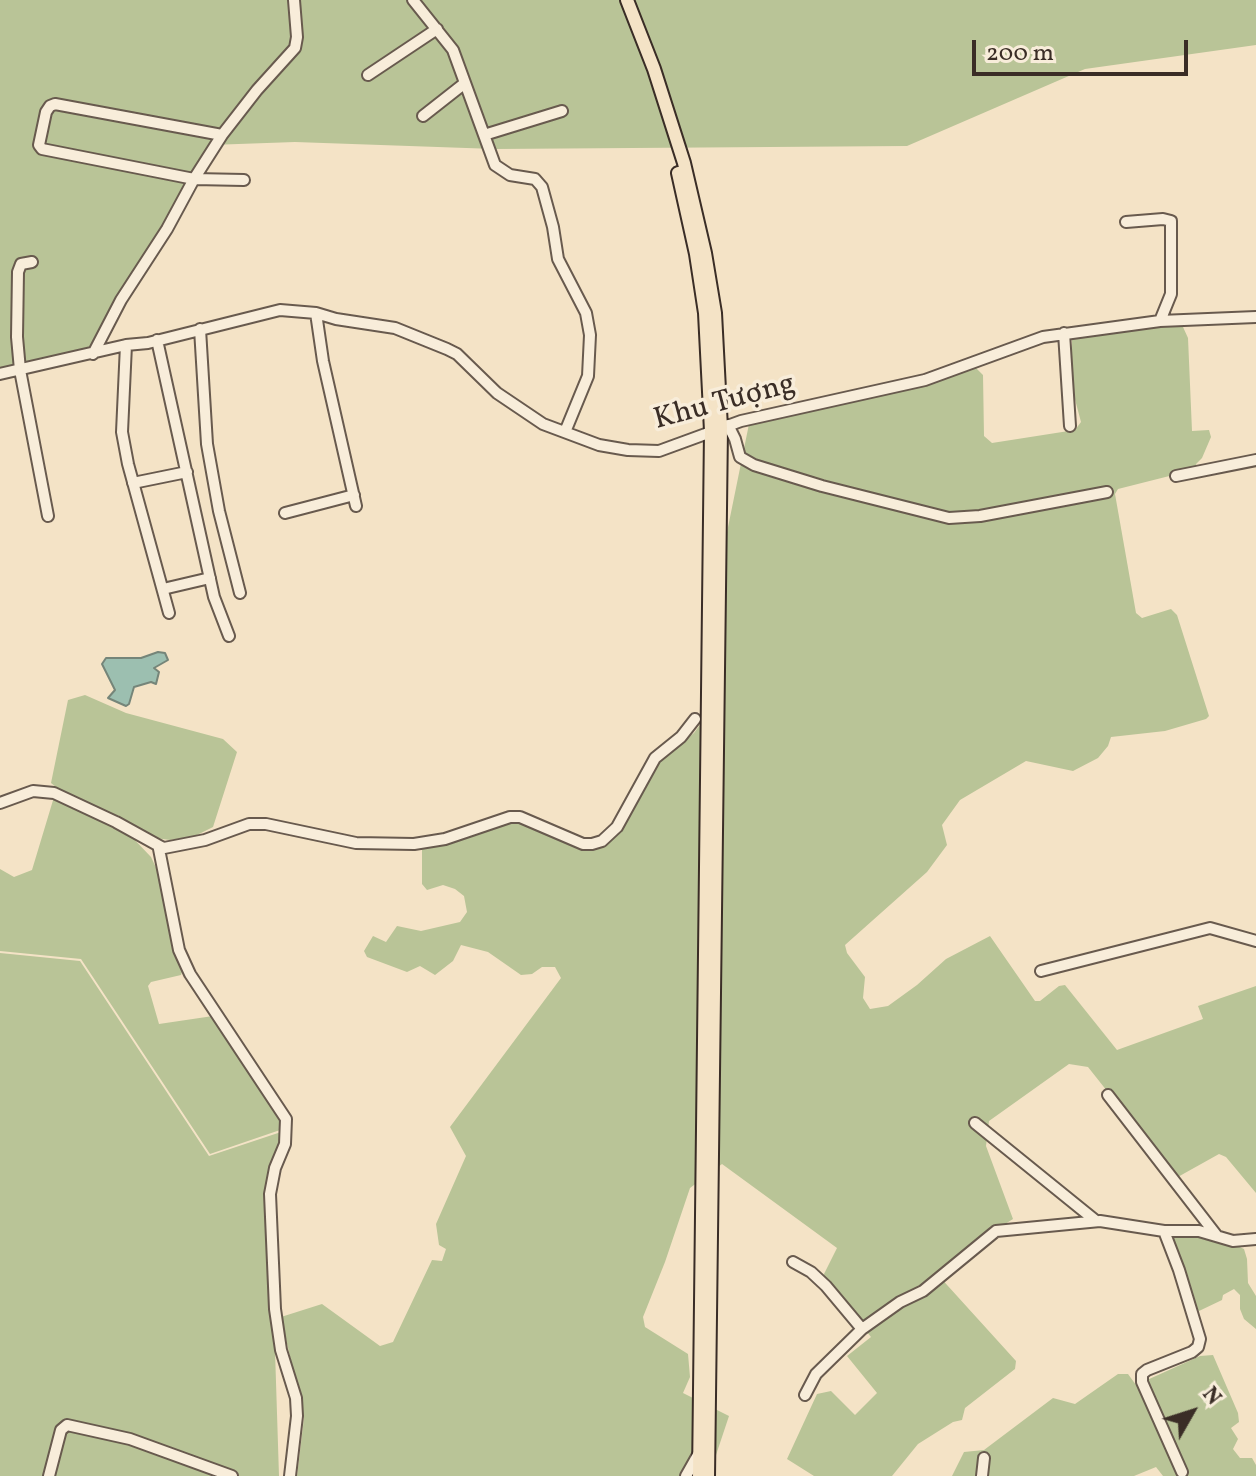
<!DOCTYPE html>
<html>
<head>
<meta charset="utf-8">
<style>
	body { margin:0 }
	#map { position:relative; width:1256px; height:1476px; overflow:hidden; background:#f4e3c6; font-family:Vollkorn,serif }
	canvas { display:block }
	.north { position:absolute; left:1152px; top:1372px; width:80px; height:80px; -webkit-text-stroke:6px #f8edda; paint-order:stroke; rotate:51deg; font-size:22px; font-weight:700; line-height:32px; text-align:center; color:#3a2d26 }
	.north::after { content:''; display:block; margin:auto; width:28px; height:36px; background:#3a2d26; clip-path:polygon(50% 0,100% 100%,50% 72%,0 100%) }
	.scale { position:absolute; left:972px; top:40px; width:216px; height:36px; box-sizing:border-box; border:4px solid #3a2d26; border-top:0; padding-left:10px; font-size:24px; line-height:28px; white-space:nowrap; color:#3a2d26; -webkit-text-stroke:6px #f8edda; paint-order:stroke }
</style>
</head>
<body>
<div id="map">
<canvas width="1256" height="1476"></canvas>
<div class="north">N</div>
<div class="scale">200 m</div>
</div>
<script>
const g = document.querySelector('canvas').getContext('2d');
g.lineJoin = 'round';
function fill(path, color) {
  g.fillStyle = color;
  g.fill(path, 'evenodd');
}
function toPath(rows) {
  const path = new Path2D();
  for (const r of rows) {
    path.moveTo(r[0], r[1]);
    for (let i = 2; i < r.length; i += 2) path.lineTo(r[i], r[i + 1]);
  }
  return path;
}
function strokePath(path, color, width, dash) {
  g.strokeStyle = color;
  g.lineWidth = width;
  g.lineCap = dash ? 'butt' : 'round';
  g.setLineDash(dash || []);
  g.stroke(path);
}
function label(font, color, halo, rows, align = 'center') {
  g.font = font + ' Vollkorn,serif';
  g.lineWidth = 7;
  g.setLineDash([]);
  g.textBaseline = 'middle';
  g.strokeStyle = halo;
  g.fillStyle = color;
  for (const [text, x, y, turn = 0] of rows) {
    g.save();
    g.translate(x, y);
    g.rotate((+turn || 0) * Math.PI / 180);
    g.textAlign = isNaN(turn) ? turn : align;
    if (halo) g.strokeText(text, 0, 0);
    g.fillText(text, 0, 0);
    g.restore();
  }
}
fill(toPath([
	[0,0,1256,0,1256,45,1085,69,907,146,495,149,295,142,210,145,178,205,89,351,0,371],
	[1177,326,1183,327,1188,338,1192,431,1209,430,1211,437,1202,458,1196,464,1197,469,1118,489,1115,494,1136,613,1142,618,1171,609,1177,615,1209,716,1206,719,1165,731,1111,737,1108,746,1098,758,1073,771,1026,761,960,800,942,825,947,845,927,872,845,945,847,953,865,977,863,998,870,1009,888,1006,917,985,946,959,990,936,1035,1001,1040,1001,1059,986,1065,985,1117,1050,1203,1019,1198,1006,1256,986,1256,1193,1226,1157,1219,1154,1176,1178,1088,1067,1069,1064,989,1121,986,1146,1013,1219,1005,1224,991,1226,983,1236,938,1275,1016,1361,1015,1369,965,1408,962,1420,953,1422,918,1444,892,1476,814,1476,787,1459,817,1394,831,1391,855,1415,877,1393,847,1356,871,1337,825,1281,824,1274,837,1248,722,1164,690,1188,665,1262,643,1317,645,1327,688,1354,690,1377,683,1393,729,1416,709,1476,297,1476,304,1418,281,1317,322,1304,380,1346,393,1342,432,1260,442,1261,446,1249,439,1245,436,1224,466,1156,450,1127,561,978,555,967,542,967,532,974,521,975,488,952,461,945,453,961,435,975,420,966,407,972,367,957,364,951,373,936,386,942,397,926,421,931,460,922,467,912,464,896,455,889,443,885,427,890,422,884,422,848,503,821,520,820,586,849,611,841,629,818,654,765,694,733,702,722,714,596,749,424,759,419,928,385,976,368,983,375,984,436,992,443,1075,430,1081,422,1072,388,1072,340,1079,333],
	[85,695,126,713,223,739,237,752,213,827,195,836,170,840,155,838,61,791,51,783,68,700],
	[54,797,130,835,151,857,160,876,167,905,172,948,182,972,181,975,151,982,148,986,159,1024,213,1016,283,1125,283,1129,210,1154,81,959,0,951,0,869,14,877,32,870],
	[0,953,80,961,209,1156,287,1130,270,1194,279,1476,0,1476],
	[1177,1233,1231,1243,1244,1249,1247,1259,1248,1283,1256,1296,1256,1329,1244,1319,1240,1309,1240,1295,1234,1289,1223,1295,1222,1300,1199,1311,1196,1308,1172,1237],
	[1213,1355,1238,1413,1239,1422,1231,1428,1238,1439,1233,1449,1240,1458,1252,1458,1256,1465,1256,1476,1163,1476,1156,1467,1134,1476,952,1476,964,1452,984,1450,1053,1398,1075,1404,1118,1374,1128,1374,1136,1385,1200,1356]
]), '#b9c497');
const water = toPath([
	[158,652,165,653,168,660,154,668,159,672,156,684,151,682,134,687,129,704,126,706,108,698,115,690,102,664,106,658,141,658,158,652]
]);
fill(water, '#9cbfb0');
strokePath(water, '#758579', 2);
const minor = toPath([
	[413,0,453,50,495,165,510,175,535,179,542,187,553,227,558,259,586,313,590,335,588,376,565,432],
	[368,75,437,29],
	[423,116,465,83],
	[222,135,257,90,295,48,297,37,294,0],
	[484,135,562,111],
	[1126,222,1163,219,1171,221,1171,294,1160,321],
	[32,262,21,264,18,272,17,337,20,370,48,516],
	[316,313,323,361,356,506],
	[200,329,207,444,219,511,240,593],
	[1064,333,1070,426],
	[157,340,214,597,229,636],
	[126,345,122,432,128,464,169,613],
	[93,354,121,300,167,229,194,179,222,135,55,104,50,106,46,112,39,145,42,149,194,179,244,180],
	[0,374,126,345,148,343,280,310,316,313,336,319,395,328,447,349,457,354,497,393,543,424,599,445,628,450,659,451,741,421,925,380,1043,337,1160,321,1256,317],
	[728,425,735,439,740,457,754,465,822,486,949,518,980,516,1107,492],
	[1176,476,1256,460],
	[133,483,187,472],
	[285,513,354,495],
	[163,589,210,578],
	[0,803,33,791,54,793,116,822,163,848],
	[1041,971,1210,928,1256,941],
	[1108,1095,1217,1236],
	[975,1123,1096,1221],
	[1164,1231,1179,1270,1200,1339,1198,1347,1192,1352,1147,1370,1142,1374,1142,1382,1182,1472],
	[793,1262,811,1272,826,1286,862,1329],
	[805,1395,816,1374,862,1329,900,1302,923,1291,996,1231,1100,1221,1164,1231,1199,1231,1233,1241,1256,1239],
	[49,1476,61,1430,67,1425,130,1439,232,1476],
	[290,1476,297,1416,296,1398,281,1350,275,1309,270,1194,275,1168,285,1144,286,1119,190,974,179,950,159,849,205,840,249,824,266,824,356,843,414,844,445,839,510,817,520,817,583,844,592,844,602,841,617,827,655,758,681,737,695,719],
	[686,1476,699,1453],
	[982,1476,984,1458]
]);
const major = toPath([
	[627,0,654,69,684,163,705,253,715,313,721,428,708,1476],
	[678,173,696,254,705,313,711,431,699,1476]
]);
strokePath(minor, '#685a4e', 14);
strokePath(major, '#3a2d26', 16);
strokePath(minor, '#f8edda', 10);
strokePath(major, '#f4e3c6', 12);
label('30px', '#3a2d26', '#f8edda', [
	["Khu Tượng",725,404,-15]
]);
</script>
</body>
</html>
